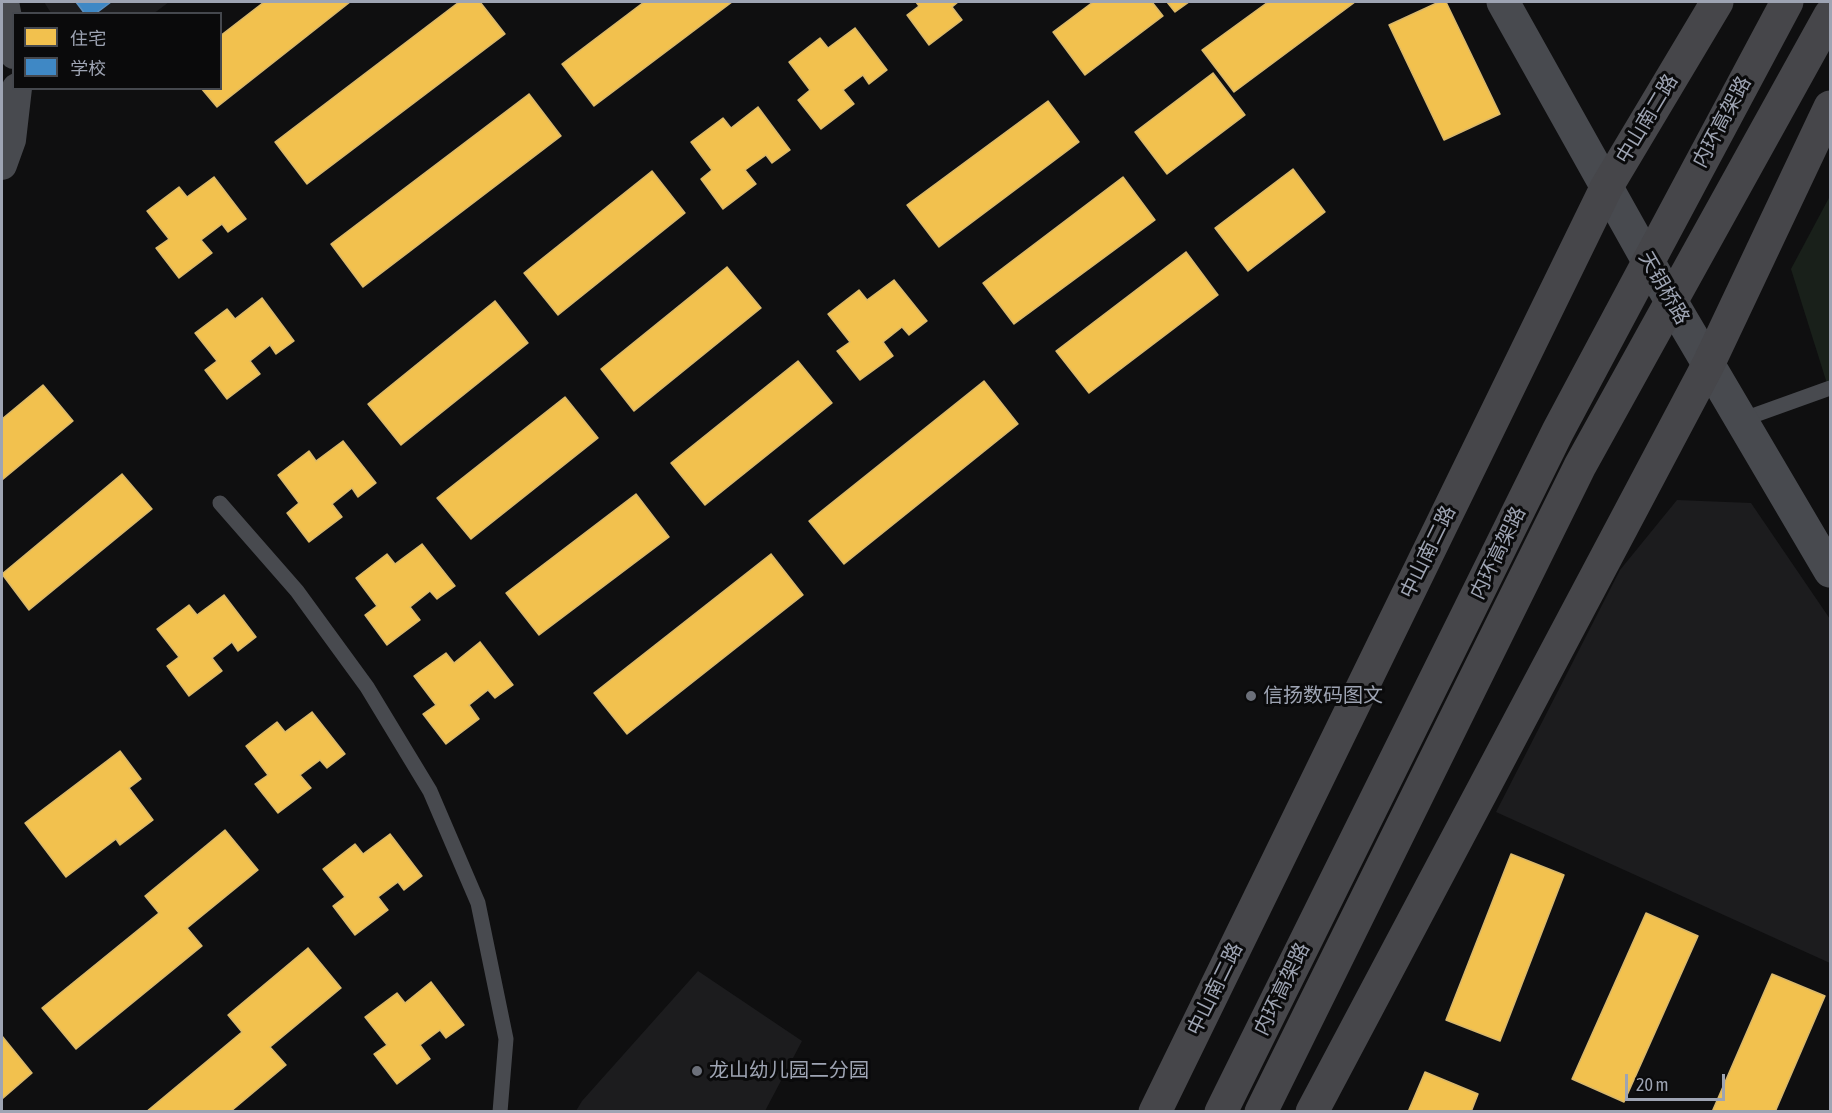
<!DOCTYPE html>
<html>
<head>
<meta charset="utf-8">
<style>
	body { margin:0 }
	#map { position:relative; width:1832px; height:1113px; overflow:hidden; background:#0f0f10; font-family:"Asap Condensed","Noto Sans SC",sans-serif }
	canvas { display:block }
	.frame { position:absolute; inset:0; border:3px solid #9ea4b3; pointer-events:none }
	.legend { position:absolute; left:12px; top:12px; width:210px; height:78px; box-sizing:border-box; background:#0a0a0b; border:2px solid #45484e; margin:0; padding:8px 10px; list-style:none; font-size:18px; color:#9ea4b3 }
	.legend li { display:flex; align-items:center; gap:12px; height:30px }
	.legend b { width:30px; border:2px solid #45484e }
	.scale { position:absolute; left:1625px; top:1074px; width:100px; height:27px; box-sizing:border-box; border:3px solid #9ea4b3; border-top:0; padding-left:8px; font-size:18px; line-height:21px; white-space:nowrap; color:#9ea4b3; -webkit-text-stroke:4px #0a0a0b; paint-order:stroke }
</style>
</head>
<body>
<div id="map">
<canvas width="1832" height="1113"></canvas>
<div class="frame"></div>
<ul class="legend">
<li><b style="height:16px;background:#f2c14e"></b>住宅</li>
<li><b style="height:16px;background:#3f88c5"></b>学校</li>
</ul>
<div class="scale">20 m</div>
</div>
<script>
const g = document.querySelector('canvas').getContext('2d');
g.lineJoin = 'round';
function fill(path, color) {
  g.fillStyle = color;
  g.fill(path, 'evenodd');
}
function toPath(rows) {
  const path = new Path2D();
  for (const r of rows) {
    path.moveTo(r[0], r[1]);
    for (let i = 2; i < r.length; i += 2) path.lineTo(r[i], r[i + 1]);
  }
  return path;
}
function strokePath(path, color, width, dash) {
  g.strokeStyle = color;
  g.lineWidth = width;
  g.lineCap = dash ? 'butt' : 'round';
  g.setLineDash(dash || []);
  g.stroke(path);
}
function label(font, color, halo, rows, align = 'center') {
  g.font = font + ' "Asap Condensed","Noto Sans SC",sans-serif';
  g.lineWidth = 6;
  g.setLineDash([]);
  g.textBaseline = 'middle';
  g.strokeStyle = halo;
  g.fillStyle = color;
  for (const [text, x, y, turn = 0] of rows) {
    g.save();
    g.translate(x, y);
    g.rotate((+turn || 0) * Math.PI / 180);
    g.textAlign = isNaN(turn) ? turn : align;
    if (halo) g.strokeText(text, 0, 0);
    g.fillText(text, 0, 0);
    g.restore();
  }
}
fill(toPath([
	[44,2,169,2,153,14,51,13],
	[1677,500,1751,503,1830,619,1830,963,1496,812,1620,570],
	[698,971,802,1041,765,1111,576,1111,582,1101]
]), '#1c1c1e');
fill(toPath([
	[1830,196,1830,393,1791,269]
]), '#19201a');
const homes = toPath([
	[264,2,350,2,217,107,201,88,220,88,220,36,264,2],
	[459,2,480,2,505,34,307,184,275,142,459,2],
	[644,2,732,2,594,106,562,64,644,2],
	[916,2,958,2,952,7,962,20,929,45,907,15,919,6,916,2],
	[1093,2,1152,2,1163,16,1085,75,1053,32,1093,2],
	[1167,2,1189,2,1175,12,1167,2],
	[1268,2,1355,2,1234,92,1202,50,1268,2],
	[1439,2,1446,2,1500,114,1444,140,1389,25,1439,2],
	[855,28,887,70,869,84,863,75,843,90,854,104,821,129,798,100,810,90,789,62,820,38,828,48,855,28],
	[1213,73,1245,115,1167,174,1135,132,1213,73],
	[529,94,561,136,363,287,331,244,529,94],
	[1048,101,1079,142,939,247,907,205,1048,101],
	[758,107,790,150,772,163,766,155,745,170,756,184,723,209,701,179,712,170,691,142,723,118,731,128,758,107],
	[1293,169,1325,212,1248,271,1215,228,1293,169],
	[652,171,685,213,558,315,524,273,652,171],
	[214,177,246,219,228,232,222,224,201,240,212,253,179,278,156,248,169,239,147,211,179,187,187,197,214,177],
	[1123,177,1155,220,1014,324,983,283,1123,177],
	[1186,252,1218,295,1089,393,1056,351,1186,252],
	[727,267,761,308,634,411,601,369,727,267],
	[894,280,927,321,909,335,902,327,883,342,893,356,860,380,837,351,850,342,828,314,859,290,867,300,894,280],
	[262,298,294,341,276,354,270,345,250,361,260,374,227,399,205,370,217,361,195,333,227,309,235,319,262,298],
	[495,301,528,343,401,445,368,404,495,301],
	[798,361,832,403,705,505,671,463,798,361],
	[984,381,1018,424,844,564,809,521,984,381],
	[43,385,73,421,2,480,2,419,43,385],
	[565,397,598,438,471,539,437,498,565,397],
	[343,441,376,483,358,497,352,488,332,504,342,517,309,542,287,513,299,503,278,475,309,451,316,461,343,441],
	[122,474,152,509,29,610,2,574,122,474],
	[636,494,669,537,539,635,506,593,636,494],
	[422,544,455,586,437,599,430,591,410,607,420,620,387,645,365,615,377,606,356,578,387,554,395,564,422,544],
	[771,554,803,595,627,734,594,693,771,554],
	[224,595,256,637,238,651,232,642,212,658,222,671,189,696,167,666,179,657,157,629,189,605,197,615,224,595],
	[480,642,513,685,495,698,488,690,469,705,479,719,446,744,423,714,436,705,414,676,446,653,454,663,480,642],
	[312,712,345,754,327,768,320,760,300,775,311,788,278,813,255,784,268,775,246,746,277,722,285,732,312,712],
	[120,751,141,779,129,788,153,820,120,845,116,839,66,877,25,823,120,751],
	[225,830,258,870,187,928,202,946,76,1049,42,1008,159,913,145,896,225,830],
	[390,834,422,876,404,890,398,882,378,897,388,910,355,935,333,906,345,897,323,869,355,844,363,854,390,834],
	[1511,854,1564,875,1500,1041,1446,1020,1511,854],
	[1646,913,1698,936,1624,1102,1572,1079,1646,913],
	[308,948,341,988,270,1047,286,1065,230,1112,146,1112,242,1032,228,1015,308,948],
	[1772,974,1825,996,1775,1112,1712,1112,1772,974],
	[431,982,464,1025,446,1038,440,1030,420,1045,430,1059,397,1084,374,1054,387,1045,365,1017,397,993,405,1003,431,982],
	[2,1036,32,1073,2,1099,2,1036],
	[1425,1072,1478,1094,1471,1112,1408,1112,1425,1072]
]);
fill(homes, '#f2c14e');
strokePath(homes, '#d9b86c', 1.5);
const schools = toPath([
	[76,2,111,2,95,14,85,14,76,2]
]);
fill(schools, '#3f88c5');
strokePath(schools, '#5c90c0', 1.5);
strokePath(toPath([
	[1741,420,1830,388],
	[220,503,297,591,367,687,430,791,478,903,506,1039,500,1112]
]), '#484a4f', 15);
strokePath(toPath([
	[4,2,14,54],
	[2,165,11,140,17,88]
]), '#484a4f', 30);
strokePath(toPath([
	[1503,2,1657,277,1830,571]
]), '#484a4f', 33);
strokePath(toPath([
	[1155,1112,1606,188,1717,2],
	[1312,1112,1708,365,1830,107]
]), '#46464a', 33);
strokePath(toPath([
	[1221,1112,1558,431,1787,2],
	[1261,1112,1580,466,1830,15]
]), '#46464a', 33);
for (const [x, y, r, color] of [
	[1251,696,6,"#6c707a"],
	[697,1071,6,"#6c707a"]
]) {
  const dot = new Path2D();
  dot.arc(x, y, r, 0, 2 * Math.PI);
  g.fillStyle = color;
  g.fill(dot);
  strokePath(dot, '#0a0a0b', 2);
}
label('20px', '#9ea4b3', '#0a0a0b', [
	["中山南二路",1647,119,-59],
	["内环高架路",1722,122,-62],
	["天钥桥路",1664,288,60],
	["中山南二路",1428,552,-64],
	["内环高架路",1498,553,-64],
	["中山南二路",1215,989,-64],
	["内环高架路",1282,989,-64]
]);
label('20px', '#9ea4b3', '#0a0a0b', [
	["信扬数码图文",1263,696],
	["龙山幼儿园二分园",709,1071]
], 'left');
</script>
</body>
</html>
